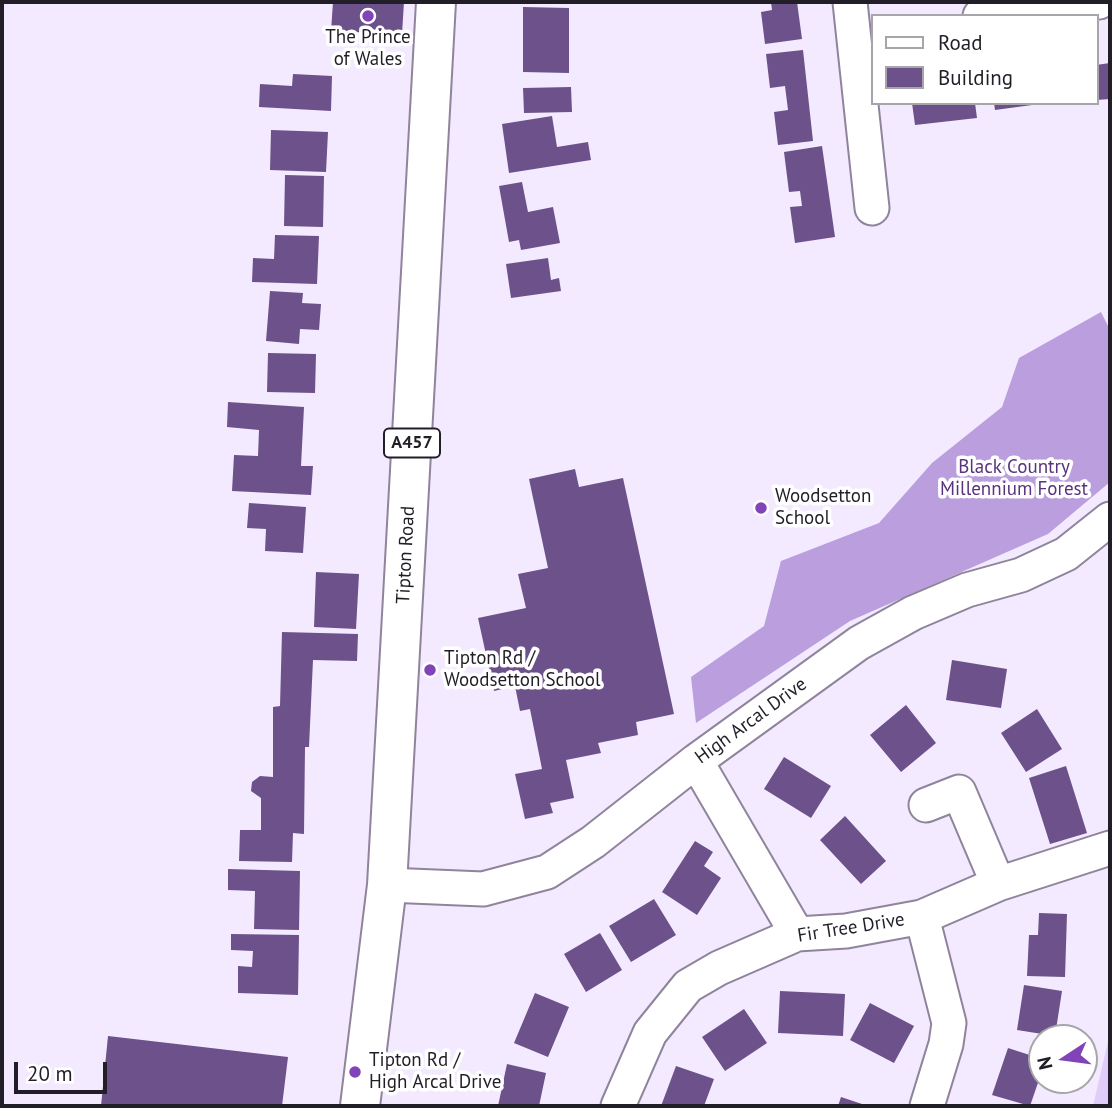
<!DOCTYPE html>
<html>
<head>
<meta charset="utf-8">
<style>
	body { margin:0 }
	#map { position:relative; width:1112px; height:1108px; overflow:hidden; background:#f3eaff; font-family:"PT Sans",sans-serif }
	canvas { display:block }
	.frame { position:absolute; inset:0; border:4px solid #221e27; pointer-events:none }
	.legend { position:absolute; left:871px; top:14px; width:228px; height:91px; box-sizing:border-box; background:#fff; border:2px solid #a7a5a9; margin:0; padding:9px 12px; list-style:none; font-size:21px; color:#221e27 }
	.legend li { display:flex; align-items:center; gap:14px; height:35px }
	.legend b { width:35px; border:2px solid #a7a5a9 }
	.north { position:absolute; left:1028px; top:1024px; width:70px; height:70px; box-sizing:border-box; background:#fff; border:2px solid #a7a5a9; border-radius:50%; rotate:257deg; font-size:19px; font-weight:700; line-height:28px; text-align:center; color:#221e27 }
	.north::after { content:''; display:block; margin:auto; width:24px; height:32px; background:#8043b8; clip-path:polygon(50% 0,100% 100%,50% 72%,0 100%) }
	.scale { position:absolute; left:14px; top:1062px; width:93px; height:32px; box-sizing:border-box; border:4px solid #221e27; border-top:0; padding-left:9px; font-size:21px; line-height:24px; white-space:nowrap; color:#221e27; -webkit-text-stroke:5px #fff; paint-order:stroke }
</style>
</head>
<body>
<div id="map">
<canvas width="1112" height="1108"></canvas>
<div class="frame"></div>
<ul class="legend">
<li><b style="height:9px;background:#fff"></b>Road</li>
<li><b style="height:19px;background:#6c518a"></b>Building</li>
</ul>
<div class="north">N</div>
<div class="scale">20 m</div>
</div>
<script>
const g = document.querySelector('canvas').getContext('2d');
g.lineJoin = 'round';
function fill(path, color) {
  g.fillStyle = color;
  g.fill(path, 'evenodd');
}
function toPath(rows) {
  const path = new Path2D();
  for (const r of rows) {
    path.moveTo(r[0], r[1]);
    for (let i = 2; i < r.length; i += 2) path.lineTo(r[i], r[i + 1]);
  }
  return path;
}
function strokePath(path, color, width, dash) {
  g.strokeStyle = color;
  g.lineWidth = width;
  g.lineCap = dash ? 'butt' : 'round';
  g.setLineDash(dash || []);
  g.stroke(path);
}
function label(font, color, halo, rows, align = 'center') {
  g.font = font + ' "PT Sans",sans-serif';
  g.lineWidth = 7;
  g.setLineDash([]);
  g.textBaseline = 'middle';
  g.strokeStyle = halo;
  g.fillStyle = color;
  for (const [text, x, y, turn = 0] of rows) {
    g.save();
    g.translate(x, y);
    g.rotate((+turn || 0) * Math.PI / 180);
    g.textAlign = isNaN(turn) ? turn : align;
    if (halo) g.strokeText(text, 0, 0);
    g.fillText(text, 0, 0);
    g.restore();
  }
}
fill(toPath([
	[1110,1033,1110,1106,1093,1106]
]), '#e0cdf9');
fill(toPath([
	[1101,312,1110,330,1110,482,1048,534,850,621,696,723,691,677,764,626,781,561,879,523,932,463,1002,407,1019,358]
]), '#ba9edd');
fill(toPath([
	[333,2,404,2,402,34,331,31],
	[771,2,797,2,802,39,765,44,761,12,772,10],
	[523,7,569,8,569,73,523,72],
	[803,50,813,141,778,145,774,112,788,110,785,86,770,88,766,54],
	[1110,63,1110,99,1096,100,1096,65],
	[293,74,332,76,331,111,259,107,260,84,292,86],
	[571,87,572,112,524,113,523,88],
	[912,103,975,103,977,118,915,125],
	[994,103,1032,103,1032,105,995,110],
	[552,116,557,147,588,142,591,160,509,173,502,124],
	[271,130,328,132,326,172,270,170],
	[822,146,835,237,795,243,790,207,802,206,800,191,789,192,784,152],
	[285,175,324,176,323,227,284,226],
	[522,182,528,212,553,207,560,243,521,250,519,240,509,242,499,186],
	[275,235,319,236,317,284,252,282,253,258,274,259],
	[548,258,551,280,559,278,561,291,511,298,506,264],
	[270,291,303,293,302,303,321,304,319,330,300,329,299,344,266,341],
	[268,353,316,354,315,393,267,392],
	[228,402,304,407,301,466,313,466,311,495,232,491,234,455,258,456,259,430,227,427],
	[575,469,579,487,623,478,674,714,636,722,638,735,598,743,601,753,566,760,574,798,550,803,553,813,525,819,515,774,542,769,530,709,520,711,515,686,494,691,478,618,526,608,518,574,548,568,529,479],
	[249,503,306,507,303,553,265,551,266,529,247,528],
	[316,572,359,574,356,629,314,627],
	[282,632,358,634,357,661,313,660,309,747,305,747,304,834,293,833,292,862,239,861,240,830,261,830,261,798,251,791,252,782,260,776,273,777,273,707,280,706],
	[952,660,1007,669,1001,708,946,700],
	[906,705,936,743,901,772,870,735],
	[1037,709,1062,749,1026,772,1001,733],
	[784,757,831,786,811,818,764,789],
	[1066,766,1087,833,1050,844,1029,778],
	[845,816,886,861,861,884,820,840],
	[695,841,713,852,704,866,721,878,697,915,662,892],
	[228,869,300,871,299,930,254,929,255,891,228,890],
	[654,899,676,935,631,962,609,926],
	[1039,913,1067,914,1065,977,1027,976,1029,935,1038,935],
	[600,933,622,970,586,992,564,954],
	[231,934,299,935,298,995,238,993,238,966,252,967,253,951,231,950],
	[1024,985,1062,991,1055,1036,1017,1030],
	[780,991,845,994,843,1036,778,1033],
	[535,993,569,1007,548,1057,514,1043],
	[870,1003,914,1026,894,1063,850,1040],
	[744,1009,767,1043,725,1071,702,1037],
	[108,1036,288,1057,282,1106,101,1106],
	[1008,1048,1042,1059,1042,1071,1030,1106,992,1095],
	[507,1064,546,1073,539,1106,498,1106],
	[676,1066,714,1079,704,1106,661,1106],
	[841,1097,868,1106,838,1106]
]), '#6c518a');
const minor = toPath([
	[850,2,872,208],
	[980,16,1099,2],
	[696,761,797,934],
	[926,805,959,792,998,884],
	[387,885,483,889,547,872,593,842,696,761,859,643,913,613,967,590,1021,575,1066,554,1110,519],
	[922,917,949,1023,946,1044,927,1106],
	[618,1106,650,1033,688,986,719,968,797,934,846,931,922,917,998,884,1110,848]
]);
const major = toPath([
	[360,1106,387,885,436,2]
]);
strokePath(minor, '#8f849c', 37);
strokePath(major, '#8f849c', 42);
strokePath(minor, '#fff', 33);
strokePath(major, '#fff', 38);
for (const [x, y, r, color] of [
	[368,16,7,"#8043b8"],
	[761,508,7,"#8043b8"],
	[430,670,7,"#8043b8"],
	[355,1072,7,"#8043b8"]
]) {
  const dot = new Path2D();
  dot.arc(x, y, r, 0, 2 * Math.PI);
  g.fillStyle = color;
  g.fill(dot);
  strokePath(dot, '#fff', 2.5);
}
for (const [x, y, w] of [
	[412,443,56]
]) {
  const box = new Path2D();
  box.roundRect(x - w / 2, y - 14.5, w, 29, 5);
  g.fillStyle = '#fff';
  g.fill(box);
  strokePath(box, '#221e27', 2);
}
label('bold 18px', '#221e27', null, [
	["A457",412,443]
]);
label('19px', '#221e27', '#fff', [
	["The Prince",368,38,"center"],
	["of Wales",368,60,"center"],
	["Woodsetton",775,497],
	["School",775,519],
	["Tipton Rd /",444,659],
	["Woodsetton School",444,681],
	["Tipton Rd /",369,1061],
	["High Arcal Drive",369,1083]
], 'left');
label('19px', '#58337d', '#fff', [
	["Black Country",1014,468],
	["Millennium Forest",1014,490]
]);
label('19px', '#221e27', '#fff', [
	["Tipton Road",406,555,-87],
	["High Arcal Drive",751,721,-36],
	["Fir Tree Drive",851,928,-9]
]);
</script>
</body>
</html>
